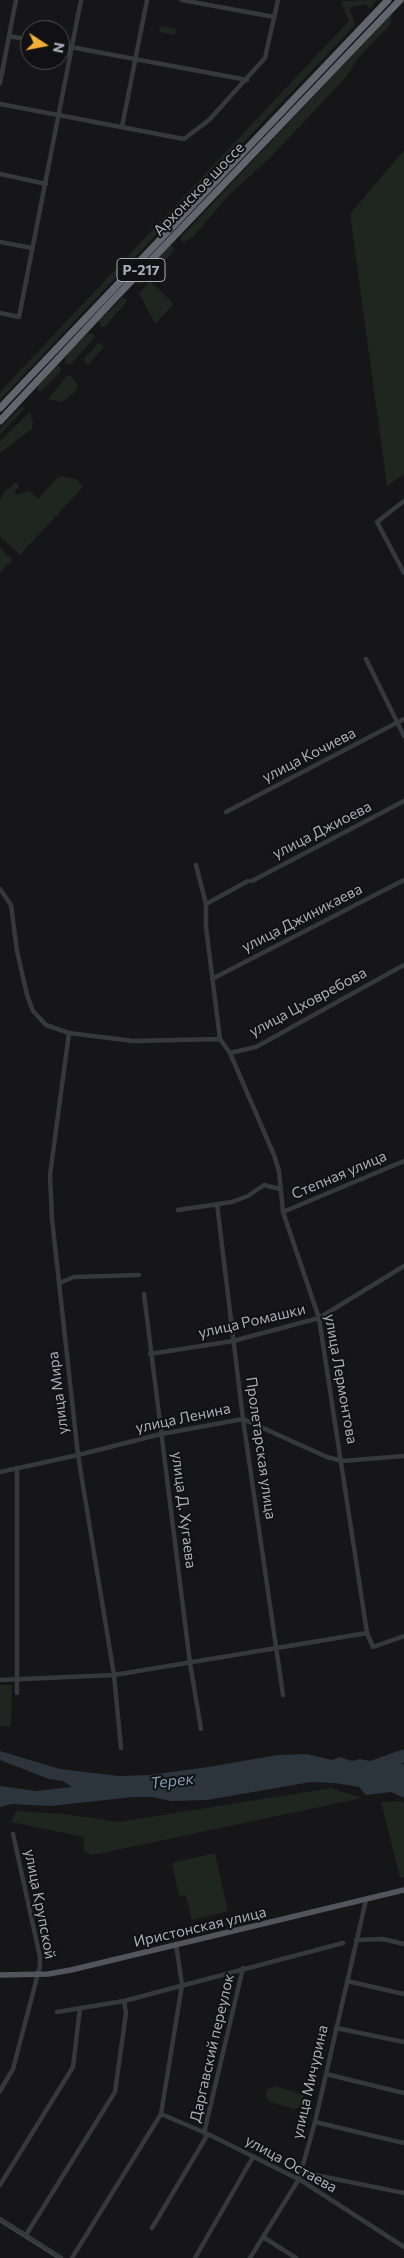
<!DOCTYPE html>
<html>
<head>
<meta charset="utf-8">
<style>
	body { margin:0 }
	#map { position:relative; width:404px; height:2258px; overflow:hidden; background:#161618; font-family:Commissioner,sans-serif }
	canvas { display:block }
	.north { position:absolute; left:20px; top:20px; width:50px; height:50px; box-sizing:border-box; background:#111113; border:1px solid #4d4f55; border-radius:50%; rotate:101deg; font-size:14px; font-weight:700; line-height:20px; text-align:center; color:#a8adb8 }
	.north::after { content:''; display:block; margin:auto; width:18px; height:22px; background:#f2b134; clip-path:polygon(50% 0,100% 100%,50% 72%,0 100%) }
</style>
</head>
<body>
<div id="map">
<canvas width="404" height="2258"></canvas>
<div class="north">N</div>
</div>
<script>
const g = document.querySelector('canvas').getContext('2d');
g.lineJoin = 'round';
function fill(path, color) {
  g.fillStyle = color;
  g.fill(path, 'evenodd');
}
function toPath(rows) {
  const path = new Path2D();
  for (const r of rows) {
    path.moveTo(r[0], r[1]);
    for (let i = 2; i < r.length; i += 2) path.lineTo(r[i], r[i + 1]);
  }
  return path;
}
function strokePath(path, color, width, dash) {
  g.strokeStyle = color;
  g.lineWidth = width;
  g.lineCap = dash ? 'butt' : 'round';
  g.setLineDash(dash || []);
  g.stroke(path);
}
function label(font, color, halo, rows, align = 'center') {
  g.font = font + ' Commissioner,sans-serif';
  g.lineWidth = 4;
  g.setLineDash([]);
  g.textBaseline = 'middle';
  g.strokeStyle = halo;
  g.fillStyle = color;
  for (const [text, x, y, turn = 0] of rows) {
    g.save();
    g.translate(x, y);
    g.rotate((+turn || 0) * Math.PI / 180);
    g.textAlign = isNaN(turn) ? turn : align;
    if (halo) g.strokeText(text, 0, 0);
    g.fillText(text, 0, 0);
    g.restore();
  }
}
fill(toPath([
	[377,0,370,9,366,4,351,7,350,10,355,24,353,27,0,400,0,392,349,21,341,1],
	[391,14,391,23,387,28,357,59,347,76,327,97,270,158,229,195,193,237,184,242,180,240,182,236],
	[160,26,176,29,175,35,159,32],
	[404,150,404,474,387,486,350,214],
	[171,244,174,249,171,254,143,283,139,284,136,280],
	[150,281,174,304,155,324,139,293],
	[123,297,127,300,125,304,105,327,101,327,99,321],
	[92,333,95,336,90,343,70,365,65,363,66,355,87,334],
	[99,342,104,347,88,365,83,360],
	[57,365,61,368,60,372,41,391,38,391,37,385],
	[67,376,71,376,78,384,75,392,62,402,48,399],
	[21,407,25,408,0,435,0,428],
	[30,412,33,422,32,429,0,453,0,441],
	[62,476,76,479,83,487,20,555,0,536,0,500,4,492,16,482,19,484,18,488,14,491,17,495,26,491,31,492,38,499,56,479],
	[0,548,12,560,0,572],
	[0,1685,12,1685,11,1727,0,1726],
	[331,1788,362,1798,93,1855,84,1852,84,1837,11,1822,16,1811,65,1814,119,1822],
	[400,1801,404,1803,404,1877,400,1878,381,1802],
	[215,1853,228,1911,192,1920,186,1895,179,1897,172,1863],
	[274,2086,302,2094,304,2099,303,2106,294,2109,270,2102,266,2097,267,2090]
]), '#1e261f');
fill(toPath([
	[404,1749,404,1762,401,1764,404,1764,404,1798,391,1792,366,1795,359,1787,335,1783,311,1782,207,1800,171,1801,152,1797,133,1797,50,1806,12,1804,0,1807,0,1786,36,1791,72,1787,63,1781,49,1779,0,1760,0,1751,60,1769,119,1776,150,1775,208,1767,278,1755,306,1754,332,1760,340,1757,352,1761,360,1759,370,1761]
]), '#2c353c');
strokePath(toPath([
	[182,0,274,17],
	[9,36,30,40],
	[60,45,247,80],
	[0,83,16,0],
	[0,104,184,139,209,120,265,58,278,0],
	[122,127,147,0],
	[0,174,46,184],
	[0,242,32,248],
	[0,313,19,317,81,0],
	[404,501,377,522,404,573],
	[366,659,404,736],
	[226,812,404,719],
	[196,865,206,904,206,927,220,1039,230,1053,256,1047,404,965],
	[252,881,404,801],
	[0,889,11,905,17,951,27,995,33,1011,46,1025,69,1033,133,1041,220,1039],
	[206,904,248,881],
	[212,979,404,880],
	[69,1033,50,1175,52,1219,78,1455,114,1675,121,1748],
	[230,1053,274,1155,279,1171,283,1212,319,1318,367,1633],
	[217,1204,243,1419,283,1695],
	[178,1210,232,1202,248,1196,264,1185,280,1189],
	[283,1212,404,1161],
	[59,1283,74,1277,139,1275],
	[144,1294,190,1663,201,1729],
	[150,1354,233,1341,319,1318,404,1266],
	[0,1472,78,1455,161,1434,243,1419,327,1457,342,1461,404,1456],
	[0,1680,114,1675,367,1633,373,1647,404,1636],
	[17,1693,17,1468],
	[356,1940,383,1939,404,1944],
	[347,1981,404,1994],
	[57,2012,124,2001,343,1943],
	[336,2028,404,2042],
	[326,2074,404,2093],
	[0,2091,13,2069,40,1966,40,1957,13,1834],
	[161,2114,208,2134,302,2181,404,2247],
	[315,2122,404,2143],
	[204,2133,243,1968],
	[301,2172,404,2193],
	[0,2185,73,2067,80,2008],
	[0,2219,61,2258],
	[152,2228,208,2134],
	[26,2235,115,2092,126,2013,124,2001],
	[263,2237,296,2258],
	[72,2258,161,2114,182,1985,176,1944],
	[195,2258,253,2157],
	[250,2258,299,2179,315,2122,366,1900]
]), '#37383d', 4.5);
strokePath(toPath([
	[0,1975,48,1974,71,1970,404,1890]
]), '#53555c', 5.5);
strokePath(toPath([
	[0,408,388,0],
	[0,421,114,299,400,0]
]), '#63666e', 7);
strokePath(toPath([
	[0,2222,57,2258]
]), '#4a4c52', 1);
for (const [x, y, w] of [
	[141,270,48]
]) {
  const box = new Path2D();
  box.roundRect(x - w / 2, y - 11.5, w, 23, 4);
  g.fillStyle = '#111113';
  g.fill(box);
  strokePath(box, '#a8adb8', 1);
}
label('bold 14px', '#a8adb8', null, [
	["Р-217",141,270]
]);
label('15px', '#a8adb8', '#111113', [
	["Архонское шоссе",199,189,-46],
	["улица Кочиева",309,755,-27],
	["улица Джиоева",322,830,-27],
	["улица Джиникаева",302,918,-27],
	["улица Цховребова",308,1002,-28],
	["Степная улица",339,1175,-23],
	["улица Ромашки",252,1321,-13],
	["улица Лермонтова",341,1379,80],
	["улица Мира",58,1393,-97],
	["улица Ленина",183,1418,-12],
	["Пролетарская улица",261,1448,82],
	["улица Д. Хугаева",184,1510,83],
	["улица Крупской",40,1904,79],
	["Иристонская улица",200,1927,-13],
	["Даргавский переулок",212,2048,-77],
	["улица Мичурина",310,2082,-77],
	["улица Остаева",291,2164,29]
]);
label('italic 16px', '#7f9bb3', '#111113', [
	["Терек",172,1781,-7]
]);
</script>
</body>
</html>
